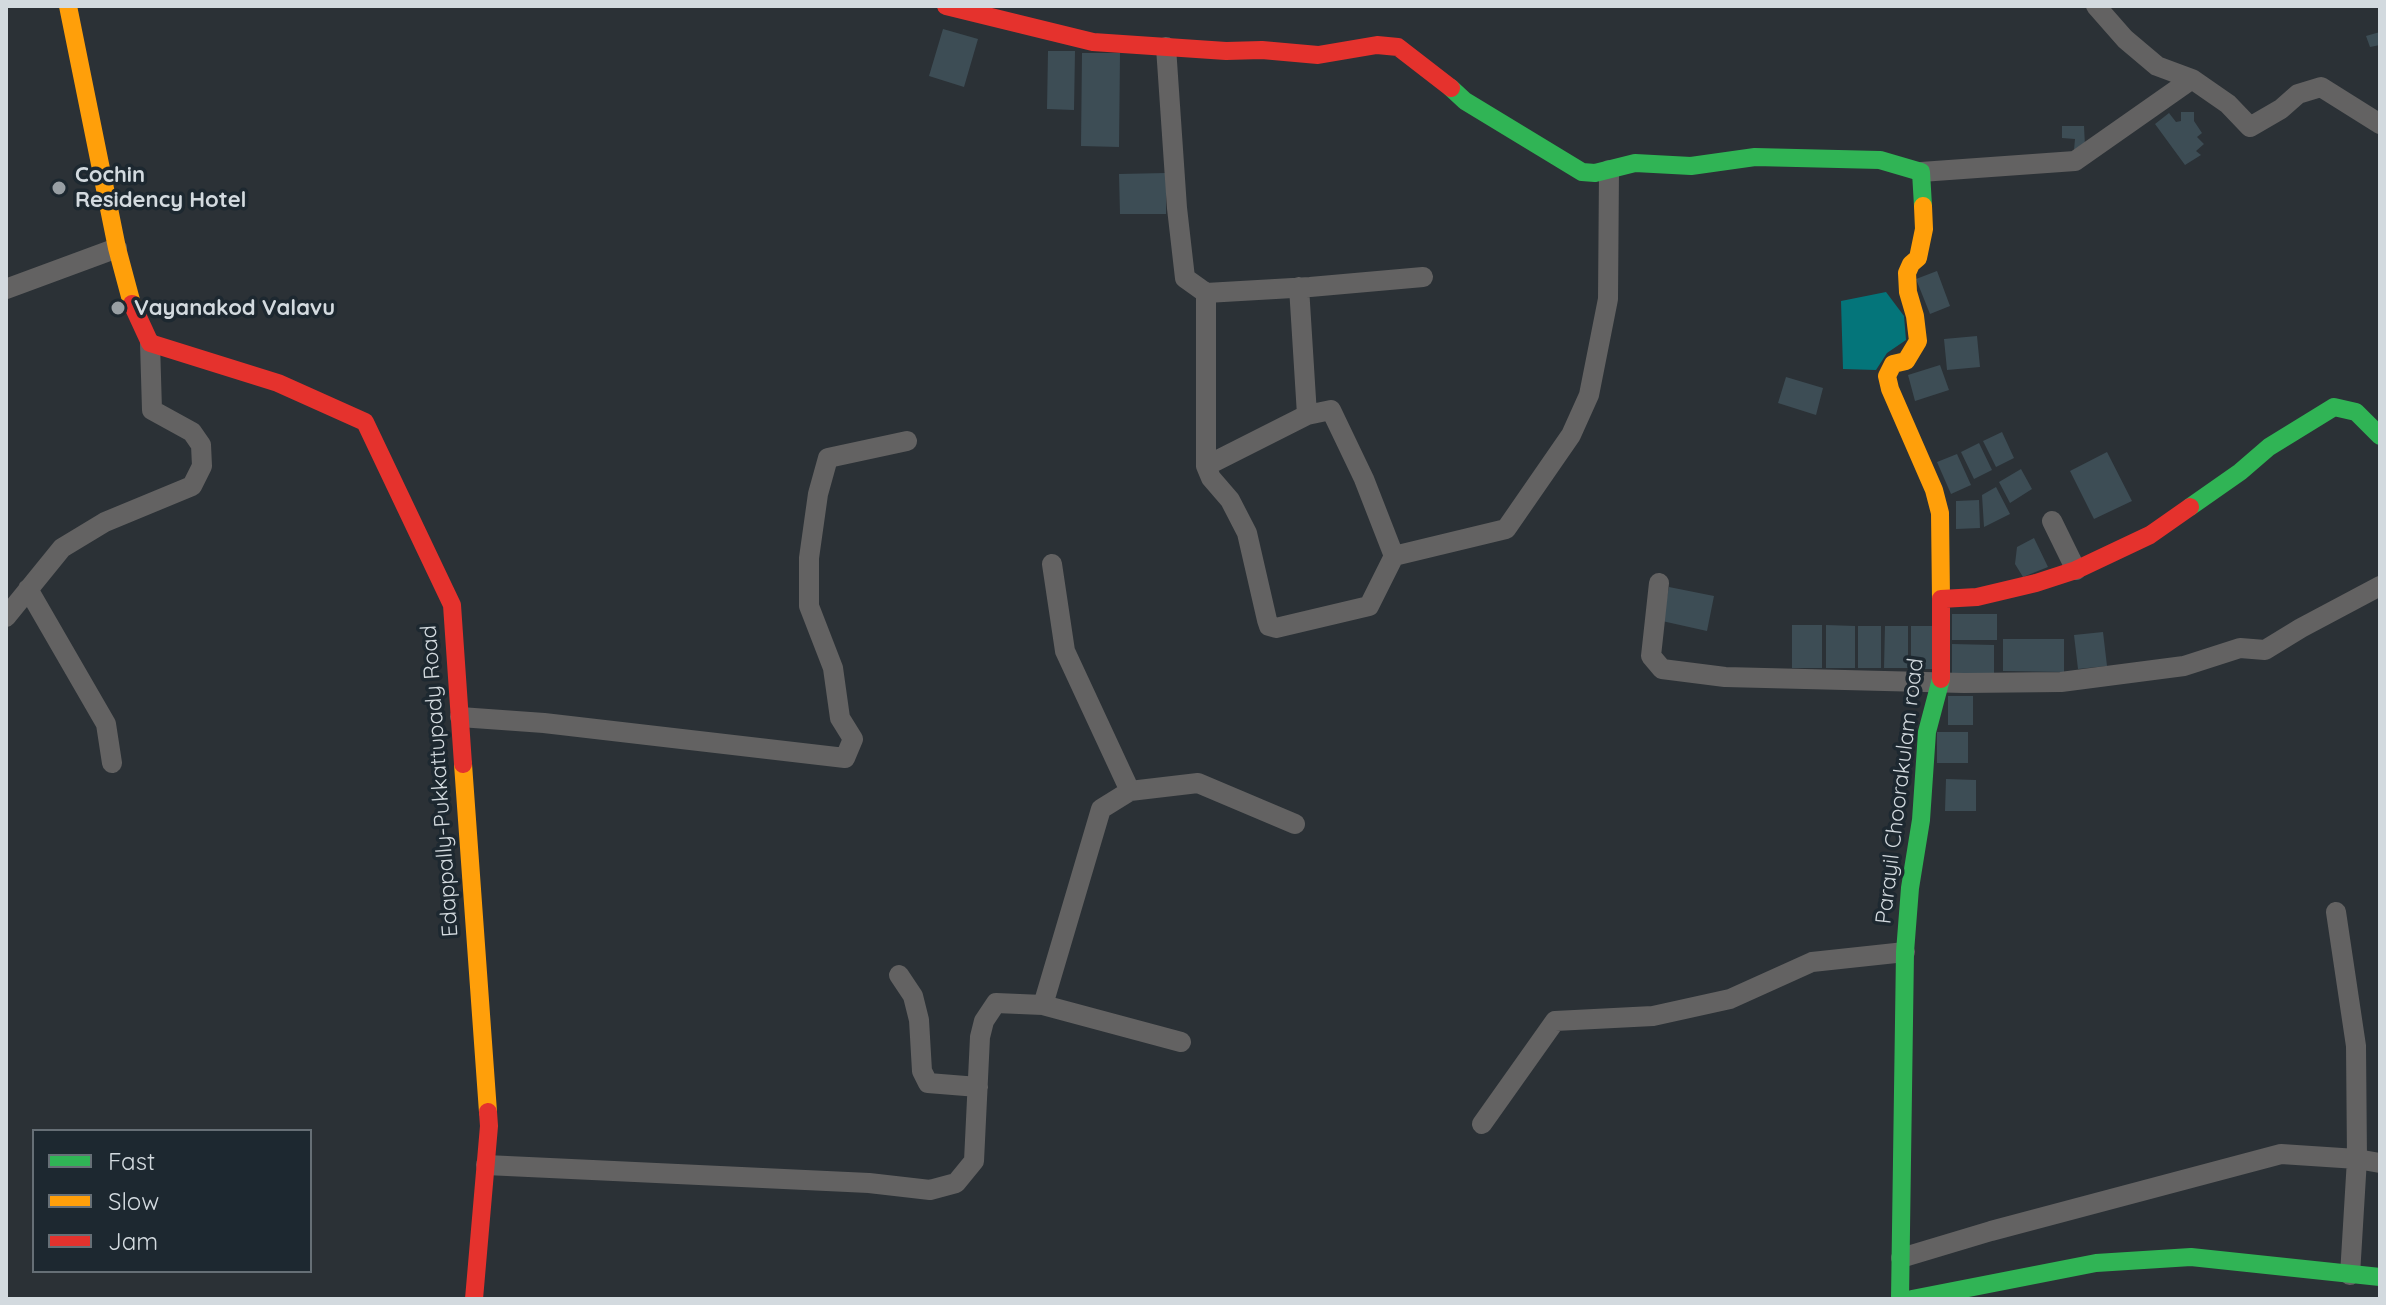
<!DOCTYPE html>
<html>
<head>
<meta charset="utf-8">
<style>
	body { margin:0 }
	#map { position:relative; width:2386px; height:1305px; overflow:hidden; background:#2b3136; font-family:Quicksand,sans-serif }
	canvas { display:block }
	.frame { position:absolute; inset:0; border:8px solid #d3dadf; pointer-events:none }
	.legend { position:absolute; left:32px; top:1129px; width:280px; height:144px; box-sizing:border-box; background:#1d2830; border:2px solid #666f76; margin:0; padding:10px 14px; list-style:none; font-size:24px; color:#d3dadf }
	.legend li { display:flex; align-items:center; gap:16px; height:40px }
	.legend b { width:40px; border:2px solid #666f76 }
</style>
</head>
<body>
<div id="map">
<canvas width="2386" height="1305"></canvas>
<div class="frame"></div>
<ul class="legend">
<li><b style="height:10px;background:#30b455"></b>Fast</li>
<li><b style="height:10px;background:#ff9f0a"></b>Slow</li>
<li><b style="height:10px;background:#e5322d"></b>Jam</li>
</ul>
</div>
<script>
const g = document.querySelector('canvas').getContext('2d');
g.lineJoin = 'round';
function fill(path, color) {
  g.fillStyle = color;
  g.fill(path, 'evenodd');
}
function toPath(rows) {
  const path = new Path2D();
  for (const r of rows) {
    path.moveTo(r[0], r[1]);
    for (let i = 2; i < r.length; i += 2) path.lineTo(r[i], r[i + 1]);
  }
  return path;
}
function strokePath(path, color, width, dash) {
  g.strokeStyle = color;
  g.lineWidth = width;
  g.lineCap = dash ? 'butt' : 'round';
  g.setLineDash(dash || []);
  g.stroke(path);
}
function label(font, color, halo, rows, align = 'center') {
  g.font = font + ' Quicksand,sans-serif';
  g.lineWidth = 7;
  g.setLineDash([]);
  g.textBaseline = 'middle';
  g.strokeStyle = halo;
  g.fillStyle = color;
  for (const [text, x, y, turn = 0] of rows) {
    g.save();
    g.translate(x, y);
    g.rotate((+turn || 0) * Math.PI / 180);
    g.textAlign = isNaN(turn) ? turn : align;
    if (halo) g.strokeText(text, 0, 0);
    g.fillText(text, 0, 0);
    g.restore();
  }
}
fill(toPath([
	[1886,292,1904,316,1906,340,1887,353,1876,370,1843,369,1841,301]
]), '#04757a');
fill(toPath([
	[943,29,978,39,964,87,929,76],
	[2380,32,2380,45,2370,47,2366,36],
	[1048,51,1075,51,1074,110,1047,109],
	[1082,53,1120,53,1119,147,1081,146],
	[2181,112,2194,112,2194,121,2202,133,2197,137,2204,144,2196,151,2201,155,2185,165,2155,124,2169,113,2176,122,2181,121],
	[2062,126,2084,126,2085,146,2074,150,2075,139,2062,138],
	[1166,173,1166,214,1120,214,1119,174],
	[1937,271,1950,306,1930,314,1916,279],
	[1977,336,1980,367,1947,370,1944,339],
	[1940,365,1949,390,1915,401,1908,375],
	[1786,377,1823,388,1816,415,1778,403],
	[2002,432,2014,458,1996,467,1983,441],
	[1979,443,1992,470,1974,479,1961,452],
	[2107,452,2132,501,2094,519,2070,471],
	[1957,454,1971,485,1951,494,1937,462],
	[2021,469,2032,489,2010,503,1999,482],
	[1996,487,2010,514,1984,527,1982,495],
	[1979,500,1980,528,1956,529,1956,501],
	[2034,538,2048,567,2023,577,2015,564,2017,547],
	[1669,587,1714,596,1707,631,1662,621],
	[1952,614,1997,614,1997,640,1952,640],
	[1792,625,1822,625,1822,668,1792,668],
	[1826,625,1855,626,1855,668,1826,668],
	[1858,626,1881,626,1881,668,1858,668],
	[1885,626,1908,626,1908,668,1884,668],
	[1911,626,1932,626,1932,669,1911,669],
	[2103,632,2107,666,2078,669,2074,635],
	[2003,639,2064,639,2064,672,2003,671],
	[1952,644,1994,645,1994,673,1952,673],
	[1948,696,1973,696,1973,725,1948,725],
	[1937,732,1968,732,1968,763,1937,763],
	[1946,779,1976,780,1976,811,1945,811]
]), '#3d4d55');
strokePath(toPath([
	[2096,6,2125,39,2157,66,2192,79,2228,104,2250,127,2281,109,2298,94,2321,87,2380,124],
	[1166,47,1177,208,1185,278,1206,293,1310,287,1423,277],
	[1921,172,2075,161,2192,79],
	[6,289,117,248],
	[1206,293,1206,466,1211,478,1230,500,1247,533,1267,620,1269,626,1276,628,1369,606,1394,556,1364,479,1331,410,1307,415],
	[1206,466,1307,415,1299,287],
	[2052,521,2076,570],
	[1394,556,1506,529,1571,435,1589,395,1608,299,1609,170],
	[1659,583,1651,656,1662,669,1725,677,1964,683,2061,682,2184,666,2240,648,2265,650,2301,628,2380,586],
	[28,589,106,724,112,763],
	[6,617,62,548,105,522,192,486,202,466,201,445,192,432,152,410,150,343],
	[460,717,544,723,845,758,853,739,840,718,833,668,809,606,809,558,818,494,828,458,907,441],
	[1130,791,1198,783,1295,824],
	[2336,912,2356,1046,2357,1159,2350,1275],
	[899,975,913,996,919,1020,922,1071,928,1083,978,1087],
	[1043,1005,1101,809,1130,791,1065,651,1052,564],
	[1482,1124,1555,1021,1653,1016,1730,999,1812,962,1905,952],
	[486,1165,869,1183,930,1190,956,1183,974,1161,980,1037,984,1021,996,1003,1043,1005,1181,1042],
	[1901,1258,1991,1231,2281,1154,2357,1159,2380,1163]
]), '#636262', 20);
strokePath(toPath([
	[1451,88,1465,101,1582,172,1595,173,1635,163,1691,166,1755,157,1880,160,1921,172,1923,206],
	[2190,507,2240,472,2269,447,2334,407,2356,412,2380,436],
	[1900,1299,1905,952,1910,888,1921,820,1927,732,1941,679],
	[1912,1299,2096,1263,2191,1257,2380,1277]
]), '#30b455', 18);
strokePath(toPath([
	[68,6,117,248,132,304],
	[1923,206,1924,229,1918,258,1911,264,1907,273,1908,292,1915,316,1918,341,1906,361,1893,364,1887,376,1890,389,1934,490,1940,513,1941,599],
	[463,764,488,1112]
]), '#ff9f0a', 18);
strokePath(toPath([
	[946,6,1093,42,1226,51,1262,50,1318,55,1377,45,1398,47,1451,88],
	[132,304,150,343,278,383,365,422,452,605,463,764],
	[1941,679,1941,599,1977,597,2036,583,2076,570,2150,535,2190,507],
	[474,1299,489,1126,488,1112]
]), '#e5322d', 18);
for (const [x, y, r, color] of [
	[59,188,8,"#989fa4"],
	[118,308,8,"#989fa4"]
]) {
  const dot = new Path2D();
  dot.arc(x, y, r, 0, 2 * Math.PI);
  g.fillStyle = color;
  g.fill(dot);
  strokePath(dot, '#1d2830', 3);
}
label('bold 22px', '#d3dadf', '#1d2830', [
	["Cochin",75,175],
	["Residency Hotel",75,200],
	["Vayanakod Valavu",134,308]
], 'left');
label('22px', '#d3dadf', '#1d2830', [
	["Edappally-Pukkattupady Road",440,781,-94],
	["Parayil Choorakulam road",1900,791,-83]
]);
</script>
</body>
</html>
